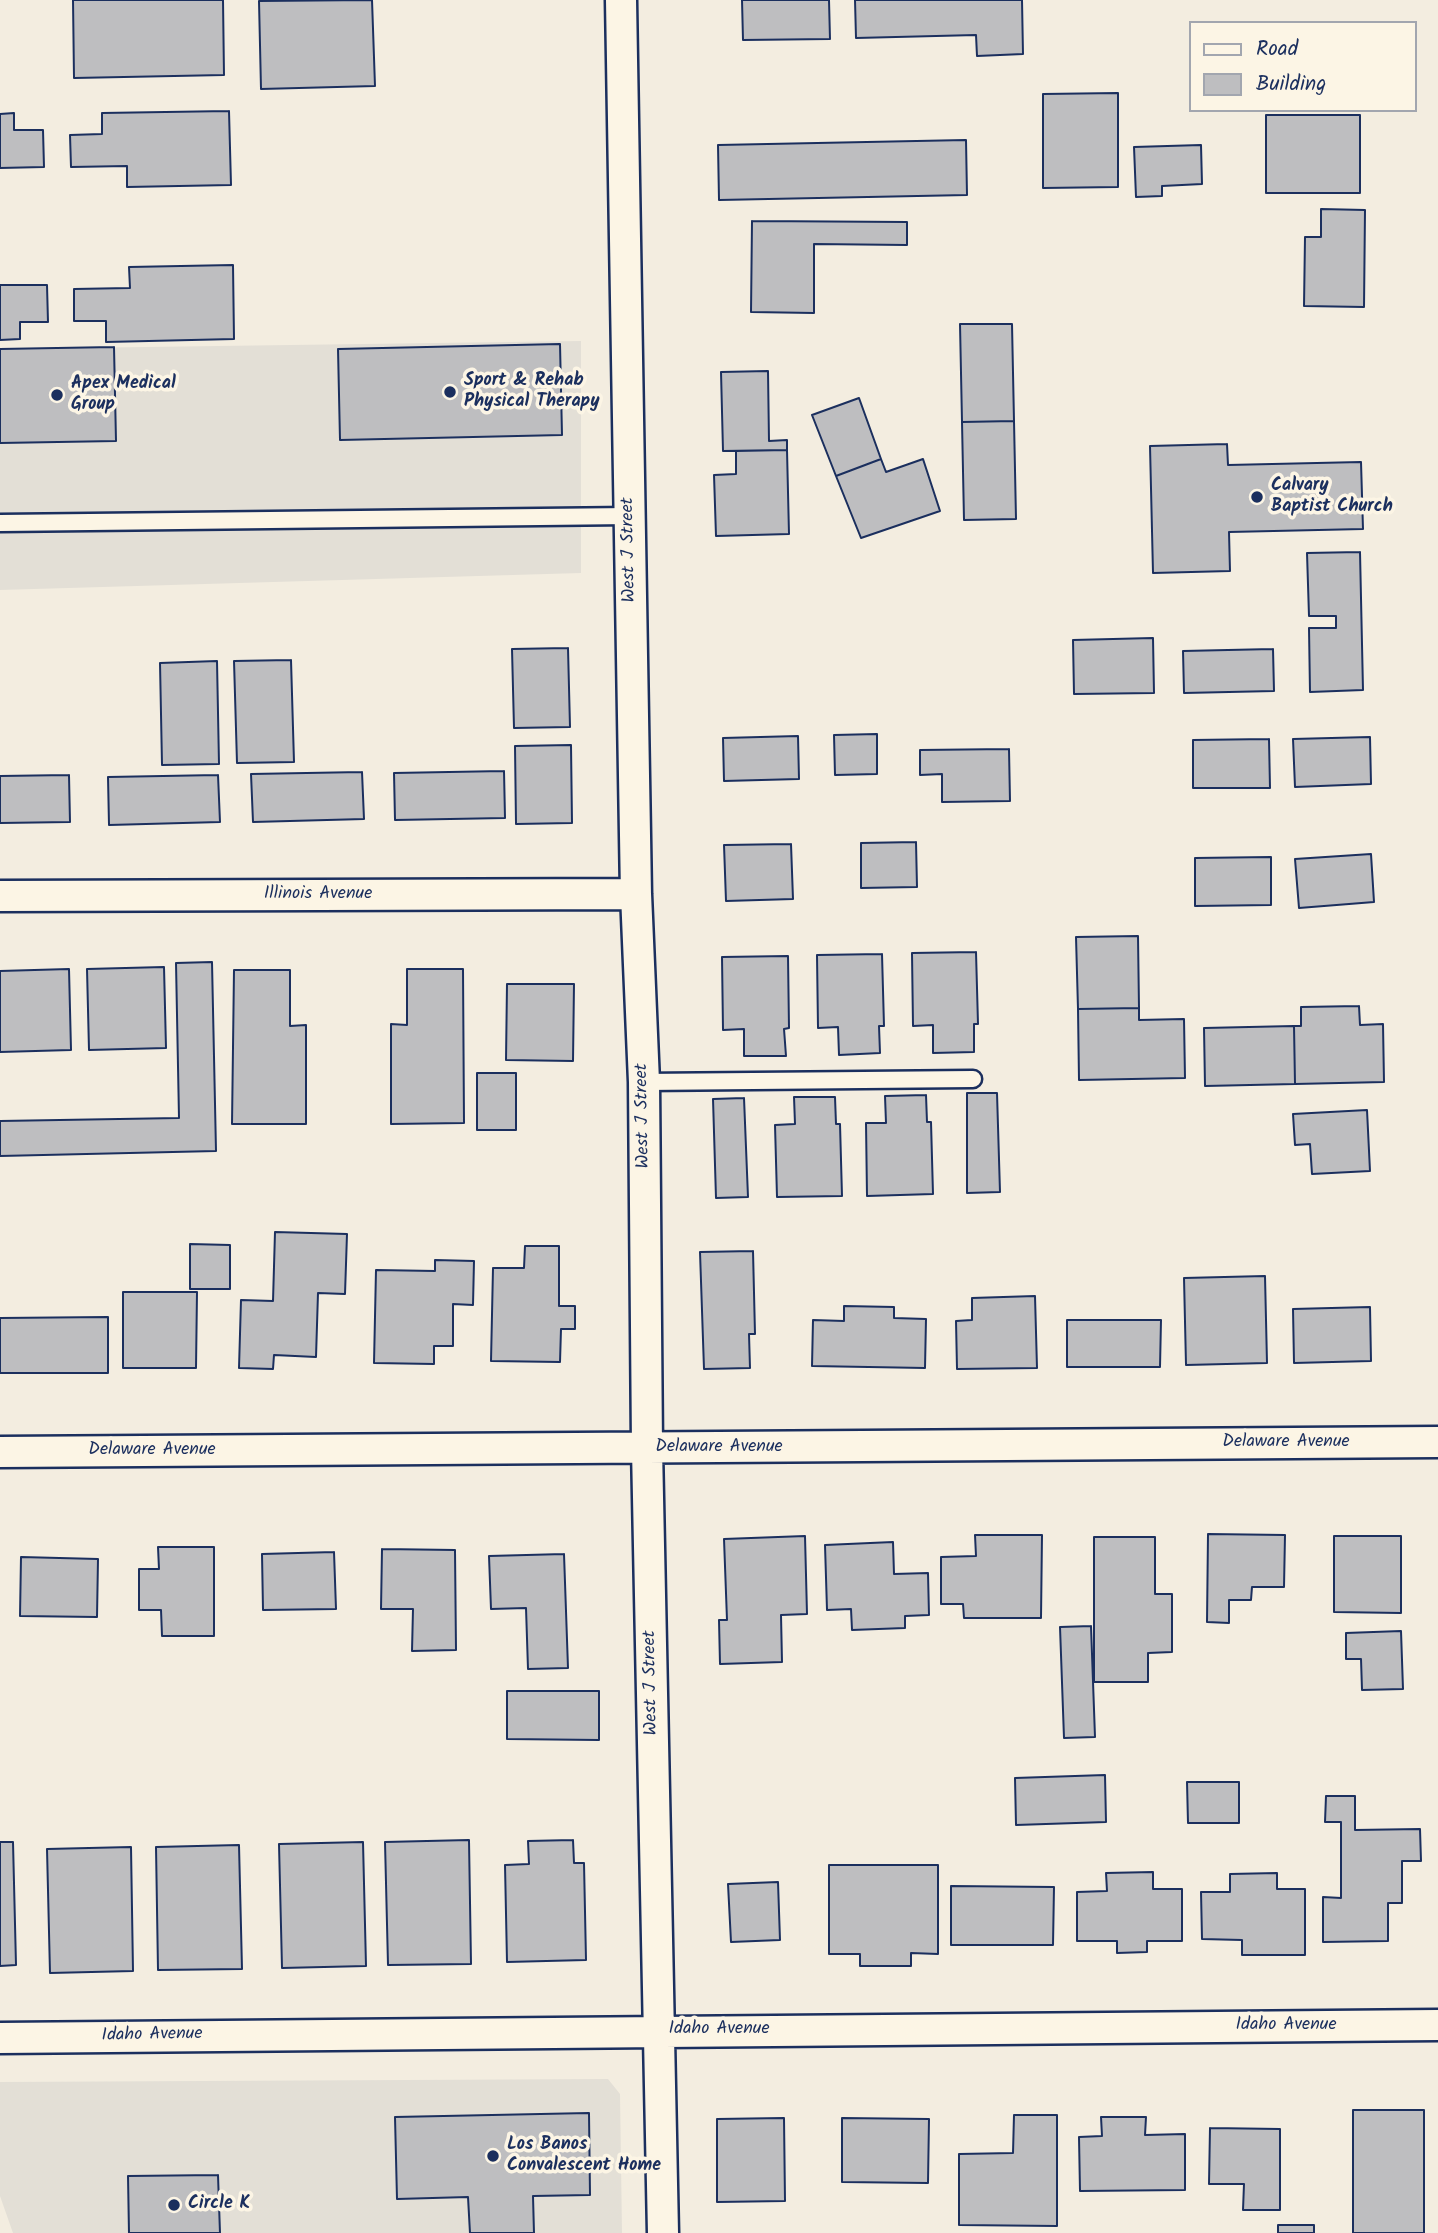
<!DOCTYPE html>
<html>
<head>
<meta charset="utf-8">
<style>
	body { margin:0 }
	#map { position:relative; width:1438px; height:2233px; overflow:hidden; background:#f3ede0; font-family:Kalam,sans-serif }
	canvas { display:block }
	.legend { position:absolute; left:1189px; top:21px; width:228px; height:91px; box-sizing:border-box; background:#fcf5e5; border:2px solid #a2a6af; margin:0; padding:9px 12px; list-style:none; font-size:21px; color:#1b2f5e }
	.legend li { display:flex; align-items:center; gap:14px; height:35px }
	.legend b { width:35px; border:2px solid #a2a6af }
</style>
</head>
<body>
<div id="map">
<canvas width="1438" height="2233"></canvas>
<ul class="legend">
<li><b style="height:9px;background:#fcf5e5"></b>Road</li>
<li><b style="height:19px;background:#bebec0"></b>Building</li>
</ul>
</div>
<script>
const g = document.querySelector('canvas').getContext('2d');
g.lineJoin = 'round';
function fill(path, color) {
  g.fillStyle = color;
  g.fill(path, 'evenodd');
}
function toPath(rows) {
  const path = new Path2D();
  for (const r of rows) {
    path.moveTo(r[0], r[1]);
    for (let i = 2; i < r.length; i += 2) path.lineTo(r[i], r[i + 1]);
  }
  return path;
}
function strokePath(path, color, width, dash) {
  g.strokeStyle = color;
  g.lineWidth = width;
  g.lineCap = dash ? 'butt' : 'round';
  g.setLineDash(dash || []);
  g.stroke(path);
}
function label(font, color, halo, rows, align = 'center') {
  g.font = font + ' Kalam,sans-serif';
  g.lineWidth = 7;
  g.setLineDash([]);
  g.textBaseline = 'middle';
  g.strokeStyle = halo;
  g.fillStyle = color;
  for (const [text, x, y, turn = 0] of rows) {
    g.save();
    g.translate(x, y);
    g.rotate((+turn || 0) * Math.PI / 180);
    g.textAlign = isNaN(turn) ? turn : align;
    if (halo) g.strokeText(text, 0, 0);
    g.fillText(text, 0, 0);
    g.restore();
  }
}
fill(toPath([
	[581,341,581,573,0,590,0,349],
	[608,2079,620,2094,622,2233,13,2233,0,2196,0,2082]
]), '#e3dfd6');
const building = toPath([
	[73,0,223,0,224,75,74,78,73,0],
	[372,0,375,86,261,89,259,1,372,0],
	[742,0,829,0,830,39,743,40,742,0],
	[855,0,1022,0,1023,54,977,56,976,35,856,38,855,0],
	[1118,93,1118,187,1043,188,1043,94,1118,93],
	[229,111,231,185,127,187,127,166,71,167,70,135,102,134,102,113,229,111],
	[14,113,14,130,43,130,44,167,0,168,0,114,14,113],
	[1266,115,1360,115,1360,193,1266,193,1266,115],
	[966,140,967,195,719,200,718,145,966,140],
	[1201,145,1202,184,1162,186,1162,196,1136,197,1134,147,1201,145],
	[1321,209,1365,210,1364,307,1304,306,1305,237,1321,237,1321,209],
	[752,221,907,222,907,245,814,244,814,313,751,312,752,221],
	[233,265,234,339,106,342,106,321,74,321,74,289,130,288,129,267,233,265],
	[0,285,47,285,48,322,20,322,20,339,0,340,0,285],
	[960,324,1012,324,1014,421,962,422,960,324],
	[560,344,562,435,340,440,338,349,560,344],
	[114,347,116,441,0,443,0,349,114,347],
	[768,371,769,441,787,440,787,450,723,451,721,372,768,371],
	[859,398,881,459,836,476,812,415,859,398],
	[1014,421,1016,519,964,520,962,422,1014,421],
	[1227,444,1228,465,1361,462,1363,529,1229,532,1230,571,1153,573,1150,446,1227,444],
	[787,450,789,534,716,536,714,475,736,474,736,451,787,450],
	[881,459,886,472,923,459,940,511,861,538,836,476,881,459],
	[1360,552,1363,690,1310,692,1309,628,1336,628,1336,616,1309,616,1307,553,1360,552],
	[1153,638,1154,693,1074,694,1073,640,1153,638],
	[568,648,570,727,514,728,512,649,568,648],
	[1273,649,1274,691,1184,693,1183,651,1273,649],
	[291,660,294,762,237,763,234,661,291,660],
	[217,661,219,764,162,765,160,663,217,661],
	[877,734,877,774,835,775,834,735,877,734],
	[798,736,799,779,724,781,723,738,798,736],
	[1370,737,1371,784,1295,787,1293,739,1370,737],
	[1269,739,1270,788,1193,788,1193,740,1269,739],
	[571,745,572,823,516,824,515,746,571,745],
	[1009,749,1010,801,942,802,942,774,920,775,920,750,1009,749],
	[504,771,505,818,395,820,394,773,504,771],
	[362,772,364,819,253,822,251,774,362,772],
	[69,775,70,822,0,823,0,776,69,775],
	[218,775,220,822,109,825,108,777,218,775],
	[916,842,917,887,861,888,861,843,916,842],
	[791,844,793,899,726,901,724,845,791,844],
	[1371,854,1374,902,1299,908,1295,859,1371,854],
	[1271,857,1271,905,1195,906,1195,858,1271,857],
	[1138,936,1139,1008,1078,1009,1076,937,1138,936],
	[976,952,978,1024,974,1024,974,1052,933,1053,933,1025,913,1026,912,953,976,952],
	[882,954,884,1026,879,1026,880,1053,839,1055,838,1027,818,1028,817,955,882,954],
	[788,956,789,1028,784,1029,786,1056,744,1056,744,1029,723,1030,722,957,788,956],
	[212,962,216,1151,0,1156,0,1121,179,1118,176,963,212,962],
	[164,967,166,1048,89,1050,87,969,164,967],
	[69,969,71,1050,0,1052,0,971,69,969],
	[407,969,463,969,464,1123,391,1124,391,1024,407,1025,407,969],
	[234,970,290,970,290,1026,306,1025,306,1124,232,1124,234,970],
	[507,984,574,984,573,1061,506,1060,507,984],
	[1359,1006,1360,1025,1383,1024,1384,1082,1295,1084,1294,1026,1301,1026,1301,1007,1359,1006],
	[1139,1008,1139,1020,1184,1019,1185,1078,1079,1080,1078,1009,1139,1008],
	[1294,1026,1295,1084,1205,1086,1204,1028,1294,1026],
	[477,1073,516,1073,516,1130,477,1130,477,1073],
	[967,1093,997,1093,1000,1192,967,1193,967,1093],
	[926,1095,927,1122,931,1122,933,1194,867,1196,866,1123,886,1123,885,1096,926,1095],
	[794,1097,835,1097,836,1124,840,1124,842,1196,777,1197,775,1125,795,1124,794,1097],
	[744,1098,748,1197,716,1198,713,1099,744,1098],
	[1367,1110,1370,1171,1312,1174,1310,1144,1295,1145,1293,1114,1367,1110],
	[275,1232,347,1234,345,1294,318,1293,316,1357,274,1355,273,1369,239,1368,241,1300,273,1301,275,1232],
	[190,1244,230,1245,230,1289,190,1289,190,1244],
	[525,1246,559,1246,559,1306,575,1306,575,1329,561,1329,560,1362,491,1361,493,1268,524,1268,525,1246],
	[753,1251,755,1334,749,1334,750,1368,704,1369,700,1252,753,1251],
	[435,1260,474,1261,473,1305,453,1304,453,1346,434,1346,434,1364,374,1363,376,1270,435,1271,435,1260],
	[1265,1276,1267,1363,1186,1365,1184,1278,1265,1276],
	[123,1292,197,1292,196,1368,123,1368,123,1292],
	[1035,1296,1037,1368,957,1369,956,1321,972,1320,972,1298,1035,1296],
	[844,1306,894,1307,894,1318,926,1319,925,1368,812,1366,813,1320,844,1321,844,1306],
	[1370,1307,1371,1361,1294,1363,1293,1309,1370,1307],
	[108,1317,108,1373,0,1373,0,1318,108,1317],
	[1067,1320,1161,1320,1160,1367,1067,1367,1067,1320],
	[1208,1534,1285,1535,1284,1587,1252,1587,1251,1600,1229,1600,1229,1623,1207,1622,1208,1534],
	[975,1535,1042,1535,1041,1618,964,1618,963,1604,941,1604,941,1557,976,1556,975,1535],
	[805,1536,807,1614,781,1615,782,1662,720,1664,719,1620,727,1620,724,1539,805,1536],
	[1334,1536,1401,1536,1401,1613,1334,1612,1334,1536],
	[1094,1537,1155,1537,1155,1594,1172,1594,1172,1652,1148,1653,1148,1682,1094,1682,1094,1537],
	[893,1542,894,1574,928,1573,929,1615,905,1616,905,1628,852,1630,851,1609,827,1610,825,1545,893,1542],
	[158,1547,214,1547,214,1636,162,1636,161,1610,139,1610,139,1569,159,1569,158,1547],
	[382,1549,455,1550,456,1650,412,1651,413,1609,381,1609,382,1549],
	[334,1552,336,1609,263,1610,262,1554,334,1552],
	[564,1554,568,1668,528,1669,526,1608,491,1609,489,1556,564,1554],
	[21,1557,98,1559,97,1617,20,1616,21,1557],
	[1091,1626,1095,1737,1064,1738,1060,1627,1091,1626],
	[1401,1631,1403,1689,1362,1690,1361,1659,1346,1659,1346,1633,1401,1631],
	[507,1691,599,1691,599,1740,507,1739,507,1691],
	[1105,1775,1106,1822,1016,1825,1015,1778,1105,1775],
	[1187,1782,1239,1782,1239,1823,1188,1823,1187,1782],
	[1326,1796,1355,1796,1355,1830,1420,1829,1421,1861,1402,1861,1402,1903,1388,1903,1388,1941,1323,1942,1323,1897,1341,1898,1341,1822,1325,1822,1326,1796],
	[469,1840,471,1964,388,1965,385,1842,469,1840],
	[573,1840,574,1863,584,1863,586,1960,507,1962,505,1865,529,1864,528,1841,573,1840],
	[0,1842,13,1842,16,1965,0,1966,0,1842],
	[363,1842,366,1966,282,1968,279,1844,363,1842],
	[239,1845,242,1969,158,1970,156,1847,239,1845],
	[131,1847,133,1971,50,1973,47,1849,131,1847],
	[829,1865,938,1865,938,1954,911,1953,911,1966,860,1966,860,1954,829,1954,829,1865],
	[1153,1872,1153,1889,1182,1889,1182,1941,1147,1941,1147,1952,1117,1953,1117,1941,1077,1941,1077,1892,1107,1891,1106,1873,1153,1872],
	[1277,1873,1277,1889,1305,1889,1305,1955,1242,1955,1242,1940,1202,1939,1201,1892,1230,1892,1230,1874,1277,1873],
	[778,1882,780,1940,731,1942,728,1884,778,1882],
	[951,1886,1054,1887,1053,1945,951,1945,951,1886],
	[1353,2110,1424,2110,1424,2233,1353,2233,1353,2110],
	[589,2113,590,2195,533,2196,534,2233,470,2233,468,2197,397,2199,395,2117,589,2113],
	[1014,2115,1057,2115,1057,2226,959,2225,959,2154,1013,2153,1014,2115],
	[1101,2117,1146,2117,1145,2135,1185,2134,1185,2190,1080,2191,1079,2137,1102,2136,1101,2117],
	[784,2118,785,2201,717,2202,717,2119,784,2118],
	[842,2118,929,2119,928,2183,842,2182,842,2118],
	[1210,2128,1280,2129,1280,2210,1243,2210,1244,2184,1209,2184,1210,2128],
	[218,2175,220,2233,129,2233,128,2176,218,2175],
	[1278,2225,1314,2225,1314,2233,1278,2233,1278,2225]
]);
fill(building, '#bebec0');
strokePath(building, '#1b2f5e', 2);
const lane = toPath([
	[0,523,630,516],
	[644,1082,973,1079]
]);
const street = toPath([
	[621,0,636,894,644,1082,647,1448,663,2233],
	[0,896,636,894],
	[0,1452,1438,1442],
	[0,2038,1438,2025]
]);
strokePath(lane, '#1b2f5e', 21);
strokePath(street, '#1b2f5e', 35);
strokePath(lane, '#fcf5e5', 16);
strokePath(street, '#fcf5e5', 30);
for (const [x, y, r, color] of [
	[450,392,7,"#1b2f5e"],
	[57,395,7,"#1b2f5e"],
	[1257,497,7,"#1b2f5e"],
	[493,2156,7,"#1b2f5e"],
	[174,2205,7,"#1b2f5e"]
]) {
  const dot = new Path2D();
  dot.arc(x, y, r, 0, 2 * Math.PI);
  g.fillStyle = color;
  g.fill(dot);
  strokePath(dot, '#fcf5e5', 2.5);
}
label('bold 18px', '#1b2f5e', '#fcf5e5', [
	["Sport & Rehab",464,382],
	["Physical Therapy",464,403],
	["Apex Medical",71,385],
	["Group",71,406],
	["Calvary",1271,487],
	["Baptist Church",1271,508],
	["Los Banos",507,2146],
	["Convalescent Home",507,2167],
	["Circle K",188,2205]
], 'left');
label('18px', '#1b2f5e', '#fcf5e5', [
	["West J Street",630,550,-91],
	["Illinois Avenue",318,895],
	["West J Street",644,1116,-91],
	["Delaware Avenue",1286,1443],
	["Delaware Avenue",719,1448],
	["Delaware Avenue",152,1451],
	["West J Street",652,1683,-91],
	["Idaho Avenue",1286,2026],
	["Idaho Avenue",719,2030],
	["Idaho Avenue",152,2036,-1]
]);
</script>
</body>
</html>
